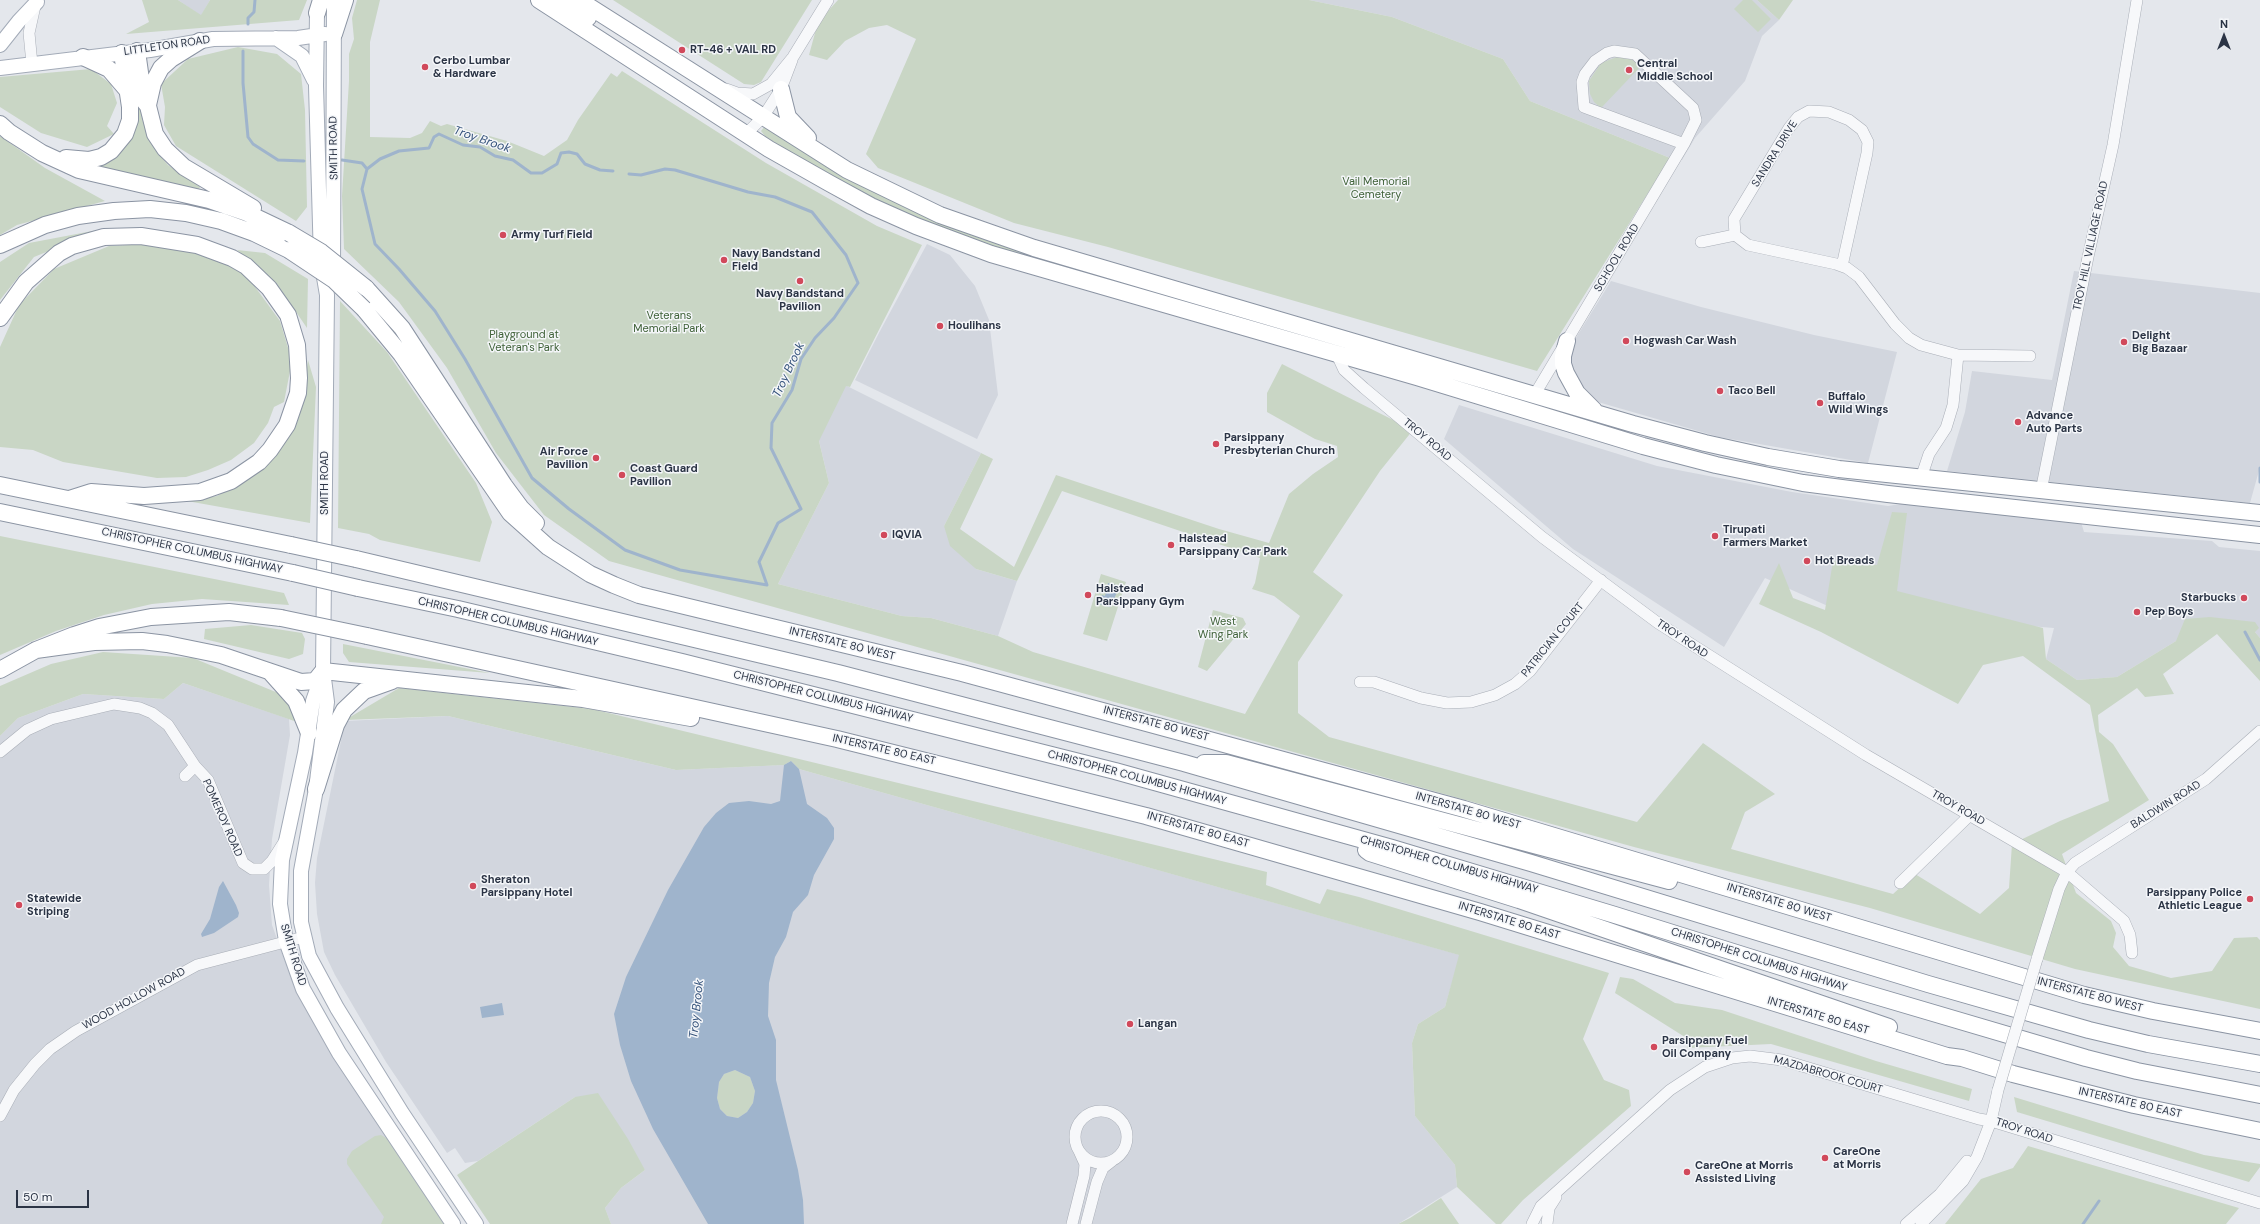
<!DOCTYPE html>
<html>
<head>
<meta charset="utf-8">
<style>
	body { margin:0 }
	#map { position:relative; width:2260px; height:1224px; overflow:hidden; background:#e4e7ec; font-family:"DM Sans",sans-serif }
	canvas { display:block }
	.north { position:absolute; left:2204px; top:16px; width:40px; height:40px; -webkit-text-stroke:3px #f4f6f9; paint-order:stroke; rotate:0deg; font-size:11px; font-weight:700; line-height:16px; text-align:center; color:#2b3445 }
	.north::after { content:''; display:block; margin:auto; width:14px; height:18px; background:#2b3445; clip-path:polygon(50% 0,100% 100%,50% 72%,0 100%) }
	.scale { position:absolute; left:16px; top:1190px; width:73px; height:18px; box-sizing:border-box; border:2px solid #2b3445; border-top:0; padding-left:5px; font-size:12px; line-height:14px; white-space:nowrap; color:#2b3445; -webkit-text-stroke:3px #f4f6f9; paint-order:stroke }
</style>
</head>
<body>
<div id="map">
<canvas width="2260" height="1224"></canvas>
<div class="north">N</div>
<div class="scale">50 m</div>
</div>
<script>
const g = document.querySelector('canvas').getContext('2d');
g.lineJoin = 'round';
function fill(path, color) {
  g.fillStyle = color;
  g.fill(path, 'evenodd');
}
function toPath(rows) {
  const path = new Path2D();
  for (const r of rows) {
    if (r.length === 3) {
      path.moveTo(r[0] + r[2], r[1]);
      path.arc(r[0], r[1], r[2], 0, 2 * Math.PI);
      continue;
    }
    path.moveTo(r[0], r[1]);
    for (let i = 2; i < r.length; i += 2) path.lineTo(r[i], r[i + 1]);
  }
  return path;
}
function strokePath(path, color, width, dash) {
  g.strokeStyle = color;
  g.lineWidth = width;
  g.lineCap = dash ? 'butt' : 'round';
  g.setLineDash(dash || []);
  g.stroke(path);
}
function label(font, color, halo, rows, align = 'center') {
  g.font = font + ' "DM Sans",sans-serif';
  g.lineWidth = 3;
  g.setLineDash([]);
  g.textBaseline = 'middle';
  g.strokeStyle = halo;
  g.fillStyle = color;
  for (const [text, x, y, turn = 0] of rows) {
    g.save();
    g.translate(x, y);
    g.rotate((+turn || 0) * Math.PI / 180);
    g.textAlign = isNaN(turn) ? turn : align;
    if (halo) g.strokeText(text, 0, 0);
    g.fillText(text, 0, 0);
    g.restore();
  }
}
fill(toPath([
	[178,0,210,0,201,16],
	[1309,0,1757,0,1779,20,1762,36,1745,81,1695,138,1682,160,1670,158,1530,101,1503,59,1392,17],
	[927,244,950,255,975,286,989,320,998,395,977,439,855,380,880,331],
	[2074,271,2260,293,2260,467,2250,503,1947,471,1965,412,1972,371,2052,380],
	[1611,281,1701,307,1814,335,1897,352,1868,463,1719,437,1591,400,1568,366,1569,349],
	[839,382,981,453,944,526,976,569,1017,581,998,636,931,618,902,616,778,584,829,483,816,428],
	[1459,405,1657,466,1792,492,1888,506,1900,504,2081,522,2084,532,2212,541,2219,547,2260,551,2260,638,2255,632,2255,622,2176,641,2117,677,2077,680,2046,659,2054,628,1839,611,1765,578,1724,647,1573,549,1444,439],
	[183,683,289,719,290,735,272,839,269,885,272,925,285,961,301,996,335,1061,446,1224,0,1224,0,736,18,718,83,694,164,699],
	[448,716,676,770,783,765,791,761,799,769,1460,955,1445,1007,1418,1024,1412,1043,1415,1116,1455,1165,1457,1187,1398,1224,611,1224,605,1208,621,1188,645,1170,575,1097,478,1161,465,1163,455,1148,447,1153,386,1062,335,975,324,952,317,914,315,883,317,858,345,721]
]), '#d2d6de');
fill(toPath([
	[142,0,178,0,201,15,210,0,307,0,299,20,126,34,149,22],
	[357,0,380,0,370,42,370,137,410,138,422,133,430,121,441,126,447,124,507,141,544,156,567,140,578,120,611,73,617,77,622,71,766,163,877,226,922,245,850,387,846,386,819,441,829,483,778,584,902,616,931,618,998,636,1033,652,1245,714,1300,616,1274,596,1252,589,1255,583,1260,558,1062,491,1017,581,976,569,950,546,944,526,981,453,993,459,960,529,1014,567,1056,475,1219,529,1269,543,1289,494,1313,474,1338,457,1337,446,1315,439,1267,412,1267,393,1282,364,1413,430,1380,471,1313,572,1343,595,1298,662,1298,713,1329,737,1637,822,1703,743,1775,794,1745,812,1731,849,1893,894,1915,874,1980,914,2009,888,2012,844,2060,821,2109,801,2090,705,2023,656,1983,665,1958,704,1821,632,1759,604,1779,563,1793,598,1825,610,1833,561,1877,565,1892,512,1907,513,1897,591,2043,628,2046,659,2077,680,2117,677,2176,641,2185,619,2210,617,2255,622,2259,628,2255,632,2260,638,2260,681,2217,634,2163,674,2174,694,2145,697,2137,688,2098,715,2099,732,2113,744,2149,800,2062,854,2076,893,2111,921,2116,933,2113,947,2129,966,2171,978,2212,971,2234,938,2257,937,2260,940,2260,1009,2075,969,1870,908,1634,847,609,561,544,515,496,453,447,368,399,302,344,249,342,196,349,81,349,54,354,39,352,18],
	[613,0,812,0,761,82,754,85,744,84],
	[838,0,1309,0,1392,17,1503,59,1530,101,1670,158,1537,371,1108,247,1014,223,878,168,866,154,916,39,887,25,869,28,845,41,827,60,809,55,818,22],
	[1743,0,1752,0,1771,19,1758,32,1734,9],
	[1757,0,1793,0,1779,20],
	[238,47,277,54,301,74,305,110,307,207,296,221,176,146,164,125,165,107,161,84,188,59],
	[1617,57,1635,60,1642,65,1601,108,1594,102,1590,94,1589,81,1601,63],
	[135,66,142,119,148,136,156,151,168,165,200,187,199,189,96,167,114,155],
	[91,69,111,84,117,103,107,126,114,134,87,147,41,133,0,107,0,77],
	[765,126,904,205,1455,376,1394,363,1020,256,902,214,796,157,765,136,761,131],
	[0,136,45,168,105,201,17,225,0,235],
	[103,229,34,257,0,300,0,262,29,243],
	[166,243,242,269,280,321,292,361,284,402,274,407,268,423,254,443,231,460,208,470,186,477,157,478,63,462,33,450,0,447,0,347,19,305,54,269,109,246],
	[237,250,265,253,308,279,307,328,277,284],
	[340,301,387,352,476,483,492,522,480,562,380,540,369,534,338,528],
	[308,360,316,387,310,523,187,501,217,496,246,480,290,431,301,409],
	[0,536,284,593,289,605,202,599,152,604,104,615,56,631,0,655],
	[1101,574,1126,582,1107,641,1083,634],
	[1213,610,1243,618,1246,624,1207,671,1198,667],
	[251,625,302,633,305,639,303,654,289,659,204,639,205,629],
	[343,644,490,673,349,662,343,653],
	[103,652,193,658,283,695,300,723,183,683,164,699,83,694,18,718,0,736,0,686,51,664],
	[399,688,592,709,1267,872,1266,885,1320,904,1327,889,1359,897,1609,973,1583,1039,1604,1080,1629,1090,1631,1106,1523,1200,1501,1224,1496,1224,1457,1187,1455,1165,1415,1116,1412,1043,1418,1024,1445,1007,1459,955,799,769,791,761,784,765,676,770,448,716,345,720],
	[1620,977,1633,979,1675,1003,1722,1010,1876,1061,1972,1089,1969,1101,1771,1044,1687,1048,1688,1039,1615,993],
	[735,1070,750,1077,755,1091,753,1103,747,1112,738,1118,727,1116,720,1109,717,1098,719,1082,724,1074],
	[598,1093,628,1139,645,1170,621,1188,605,1208,611,1224,490,1224,457,1175,575,1097],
	[2014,1097,2204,1155,2260,1164,2260,1167,2249,1182,2017,1112],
	[381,1135,388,1139,446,1224,381,1224,384,1217,347,1164,347,1159,352,1151,375,1136],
	[2028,1146,2140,1179,2239,1208,2226,1224,1945,1224,1981,1179,2013,1168],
	[1441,1198,1459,1224,1398,1224,1410,1218]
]), '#c9d6c5');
fill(toPath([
	[1108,583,1120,586,1110,607,1099,604,1102,595,1105,596],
	[791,761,799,769,807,804,827,818,834,828,834,839,814,875,808,895,793,912,786,937,775,957,769,983,768,1016,776,1040,776,1080,798,1170,803,1200,804,1224,708,1224,653,1129,631,1081,620,1045,614,1014,626,977,668,890,704,827,716,813,729,803,749,801,771,804,780,801,784,765],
	[735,1070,750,1077,755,1091,753,1103,747,1112,738,1118,727,1116,720,1109,717,1098,719,1082,724,1074],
	[223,881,236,905,239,913,238,917,214,933,202,937,201,934,210,919,219,887],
	[502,1003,504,1015,482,1018,480,1007]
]), '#9fb4cc');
strokePath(toPath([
	[248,24,248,18,254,12,255,0],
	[243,51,243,83,248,137,253,144,278,160,304,161],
	[342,160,362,163,367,169,380,159,399,151,429,148,434,137,439,134,463,145,480,147,495,156,513,160,531,173,542,173,557,164,561,153,569,152,577,154,585,164,600,170,613,171],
	[367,169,362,189,375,244,399,269,435,311,465,359,532,478,569,509,625,550,680,570,767,585,759,562,778,523,801,509,771,448,772,423,792,390,801,359,815,338,834,318,858,283,846,255,812,212,775,197,748,192,675,170,665,169,641,175,629,174],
	[2260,468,2260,482],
	[2245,632,2260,660],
	[2083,1224,2099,1201]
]), '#9fb4cc', 3);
const minor = toPath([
	[32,64,29,33,35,6],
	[726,89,737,93,753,94,771,84,793,57,828,0],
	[747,133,763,117,781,89,792,60],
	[1701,242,1735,235],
	[1842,266,1867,153,1868,142,1862,130,1849,120,1829,112,1809,111,1798,117,1789,128,1734,219,1735,235,1748,245,1836,264,1847,268,1859,277,1895,324,1909,338,1921,345,1958,355,2030,356],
	[1337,355,1344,370,1364,388,1542,537,1658,623,1866,755,2067,872,2124,921,2130,935,2132,953],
	[1535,394,1684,144,1696,120,1693,108,1635,54,1614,51,1607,53,1595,61,1585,74,1582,82,1584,107,1684,144],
	[1921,478,1929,454,1946,428,1953,405,1958,355],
	[2041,491,2088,257,2113,145,2137,0],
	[1360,682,1374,682,1421,698,1447,703,1471,702,1495,695,1515,684,1530,671,1601,580],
	[0,752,27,730,51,719,114,704,140,708,152,713,168,725,195,766,208,780,243,863,252,869,264,869,272,861,284,842],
	[185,776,195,766],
	[1900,883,1970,815],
	[2037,959,2059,889,2067,872,2075,863,2206,779,2260,731],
	[1101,1137,26],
	[0,1116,14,1090,35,1064,50,1049,76,1031,197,965,304,937],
	[1072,1224,1084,1176,1085,1164,1080,1153],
	[1086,1224,1097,1182,1103,1168,1112,1161],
	[1532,1224,1541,1206,1670,1090,1705,1067,1732,1058,1750,1056,1782,1060,1979,1119,1991,1121,2260,1203],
	[1547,1224,1549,1208,1556,1197],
	[1906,1224,1940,1194,1967,1161],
	[1921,1224,1963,1181,1977,1157,1991,1121,1998,1090]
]);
const major = toPath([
	[317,13,316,86,321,260,327,295,323,671,327,702,316,789,301,871,301,922,309,956,337,1008,402,1113,476,1224],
	[276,38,302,56,314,80],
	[0,45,19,21,37,2],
	[0,68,150,50,213,39,298,38,325,34],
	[333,270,334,0],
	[322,675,313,701,305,753,282,860,280,904,286,941,303,989,339,1053,453,1224]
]);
const highway = toPath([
	[539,0,769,149,829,183,871,206,916,226,991,254,1417,377,1643,446,1716,465,1803,483,1888,494,2260,535],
	[560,0,588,18],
	[579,0,847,170,940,215,1034,248,1633,424,1705,443,1768,457,1839,469,2260,513],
	[317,13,321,0],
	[334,34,345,0],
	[137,51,144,101,148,106,155,134,165,149,184,167,253,208],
	[83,57,109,69,127,90],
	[781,89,788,117,808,138],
	[148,105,153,83,161,68,171,59,200,41],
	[0,124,9,132,42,153,79,170,209,200,247,213,289,233],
	[66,158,89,160,101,157,111,151,125,134,130,120,130,107,122,53],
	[0,245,45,225,78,216,114,211,150,209,186,213,221,221,254,233,289,250],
	[366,288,402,328,504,485,521,508,536,523],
	[364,309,401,354,510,513,548,547,590,574,614,585,639,595,962,673,1464,809,2084,995,2153,1011,2260,1031],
	[0,318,26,282,59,253,72,246,104,237,141,236,197,245,232,258,246,266,269,288,288,315,297,345,299,378,298,393,287,425,270,450,259,462,231,481,200,492,144,496,91,492,69,499],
	[1567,341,1563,356,1563,364,1566,373,1577,393,1594,410],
	[0,485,291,545],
	[0,512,293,573],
	[356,559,838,673,1184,763,1531,863,1928,984,2089,1030,2148,1044,2260,1064],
	[358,588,458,609,682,662,1115,771,1392,848,1615,915,1845,987,2086,1058,2137,1071,2260,1095],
	[367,636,837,739,1146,816,1480,912,1947,1056,1962,1058,2013,1074,2134,1105,2260,1131],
	[36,650,94,642,142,641,167,644,221,655,301,682,315,681,323,671,583,699,691,718],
	[0,670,36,650,74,635,99,627,151,617,229,612,281,618],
	[271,673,296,701,309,733],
	[1204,763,1226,763,1669,881],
	[316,789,336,725,344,710,364,691,392,681],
	[1366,850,1370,853,1519,900,1889,1027]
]);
strokePath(minor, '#a9aeb7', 12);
strokePath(major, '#a3abb8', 16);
strokePath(highway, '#8b94a3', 18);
strokePath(minor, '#f7f8fa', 11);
strokePath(major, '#fff', 14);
strokePath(highway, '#fff', 16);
const minorBridge = toPath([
	[1998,1090,2037,959]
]);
const highwayBridge = toPath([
	[289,233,321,252,366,288],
	[289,250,334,280,364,309],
	[291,545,356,559],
	[293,573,358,588],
	[281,618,367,636]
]);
strokePath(minorBridge, '#a9aeb7', 12, []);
strokePath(highwayBridge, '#8b94a3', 18, []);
strokePath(minorBridge, '#f7f8fa', 11);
strokePath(highwayBridge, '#fff', 16);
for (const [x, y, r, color] of [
	[682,50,4,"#d1495b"],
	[425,67,4,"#d1495b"],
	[1629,70,4,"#d1495b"],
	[503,235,4,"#d1495b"],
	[724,260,4,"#d1495b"],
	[800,281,4,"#d1495b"],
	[940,326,4,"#d1495b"],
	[1626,341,4,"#d1495b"],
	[2124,342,4,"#d1495b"],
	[1720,391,4,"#d1495b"],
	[1820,403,4,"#d1495b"],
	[2018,422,4,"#d1495b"],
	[1216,444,4,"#d1495b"],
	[596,458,4,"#d1495b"],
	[622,475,4,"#d1495b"],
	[884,535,4,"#d1495b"],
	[1715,536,4,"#d1495b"],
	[1171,545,4,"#d1495b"],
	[1807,561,4,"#d1495b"],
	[1088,595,4,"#d1495b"],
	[2244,598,4,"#d1495b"],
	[2137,612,4,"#d1495b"],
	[473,886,4,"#d1495b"],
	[2250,899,4,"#d1495b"],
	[19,905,4,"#d1495b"],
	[1130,1024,4,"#d1495b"],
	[1654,1047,4,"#d1495b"],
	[1825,1158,4,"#d1495b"],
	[1687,1172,4,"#d1495b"]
]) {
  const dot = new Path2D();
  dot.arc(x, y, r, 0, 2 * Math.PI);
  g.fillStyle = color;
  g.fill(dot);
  strokePath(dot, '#f4f6f9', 1.5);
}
label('11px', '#2b3445', '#f4f6f9', [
	["LITTLETON ROAD",167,46,-8],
	["SMITH ROAD",334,148,-91],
	["SANDRA DRIVE",1775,154,-58],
	["TROY HILL VILLIAGE ROAD",2091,246,-78],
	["SCHOOL ROAD",1617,258,-59],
	["TROY ROAD",1427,440,40],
	["SMITH ROAD",325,483,-90],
	["CHRISTOPHER COLUMBUS HIGHWAY",192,551,12],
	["CHRISTOPHER COLUMBUS HIGHWAY",508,622,13],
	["TROY ROAD",1682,639,34],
	["PATRICIAN COURT",1553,640,-51],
	["INTERSTATE 80 WEST",842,644,14],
	["CHRISTOPHER COLUMBUS HIGHWAY",823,697,14],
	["INTERSTATE 80 WEST",1156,724,15],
	["INTERSTATE 80 EAST",884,750,13],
	["CHRISTOPHER COLUMBUS HIGHWAY",1137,778,15],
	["BALDWIN ROAD",2166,805,-32],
	["TROY ROAD",1958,808,30],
	["INTERSTATE 80 WEST",1468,811,16],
	["POMEROY ROAD",222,818,66],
	["INTERSTATE 80 EAST",1198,830,16],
	["CHRISTOPHER COLUMBUS HIGHWAY",1449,865,16],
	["INTERSTATE 80 WEST",1779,903,17],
	["INTERSTATE 80 EAST",1509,921,17],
	["SMITH ROAD",293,955,73],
	["CHRISTOPHER COLUMBUS HIGHWAY",1759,960,18],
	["INTERSTATE 80 WEST",2090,995,15],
	["WOOD HOLLOW ROAD",134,999,-29],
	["INTERSTATE 80 EAST",1818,1016,17],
	["MAZDABROOK COURT",1828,1075,16],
	["INTERSTATE 80 EAST",2130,1103,13],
	["TROY ROAD",2024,1131,18]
]);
label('bold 11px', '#2b3445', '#f4f6f9', [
	["RT-46 + VAIL RD",690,50],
	["Cerbo Lumbar",433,61],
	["& Hardware",433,74],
	["Central",1637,64],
	["Middle School",1637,77],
	["Army Turf Field",511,235],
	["Navy Bandstand",732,254],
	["Field",732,267],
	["Navy Bandstand",800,294,"center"],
	["Pavilion",800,307,"center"],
	["Houlihans",948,326],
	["Delight",2132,336],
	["Big Bazaar",2132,349],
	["Hogwash Car Wash",1634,341],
	["Taco Bell",1728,391],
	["Buffalo",1828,397],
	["Wild Wings",1828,410],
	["Advance",2026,416],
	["Auto Parts",2026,429],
	["Parsippany",1224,438],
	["Presbyterian Church",1224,451],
	["Air Force",588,452,"right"],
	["Pavilion",588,465,"right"],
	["Coast Guard",630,469],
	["Pavilion",630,482],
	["Tirupati",1723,530],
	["Farmers Market",1723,543],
	["IQVIA",892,535],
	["Halstead",1179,539],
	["Parsippany Car Park",1179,552],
	["Hot Breads",1815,561],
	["Halstead",1096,589],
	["Parsippany Gym",1096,602],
	["Starbucks",2236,598,"right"],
	["Pep Boys",2145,612],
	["Sheraton",481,880],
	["Parsippany Hotel",481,893],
	["Parsippany Police",2242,893,"right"],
	["Athletic League",2242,906,"right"],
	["Statewide",27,899],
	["Striping",27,912],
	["Langan",1138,1024],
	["Parsippany Fuel",1662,1041],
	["Oil Company",1662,1054],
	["CareOne",1833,1152],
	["at Morris",1833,1165],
	["CareOne at Morris",1695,1166],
	["Assisted Living",1695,1179]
], 'left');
label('11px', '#3f6138', '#f4f6f9', [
	["Vail Memorial",1376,182],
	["Cemetery",1376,195],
	["Veterans",669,316],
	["Memorial Park",669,329],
	["Playground at",524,335],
	["Veteran's Park",524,348],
	["West",1223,622],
	["Wing Park",1223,635]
]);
label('italic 12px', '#34527a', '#f4f6f9', [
	["Troy Brook",482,140,19],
	["Troy Brook",789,370,-65],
	["Troy Brook",697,1009,-84]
]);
</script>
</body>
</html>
